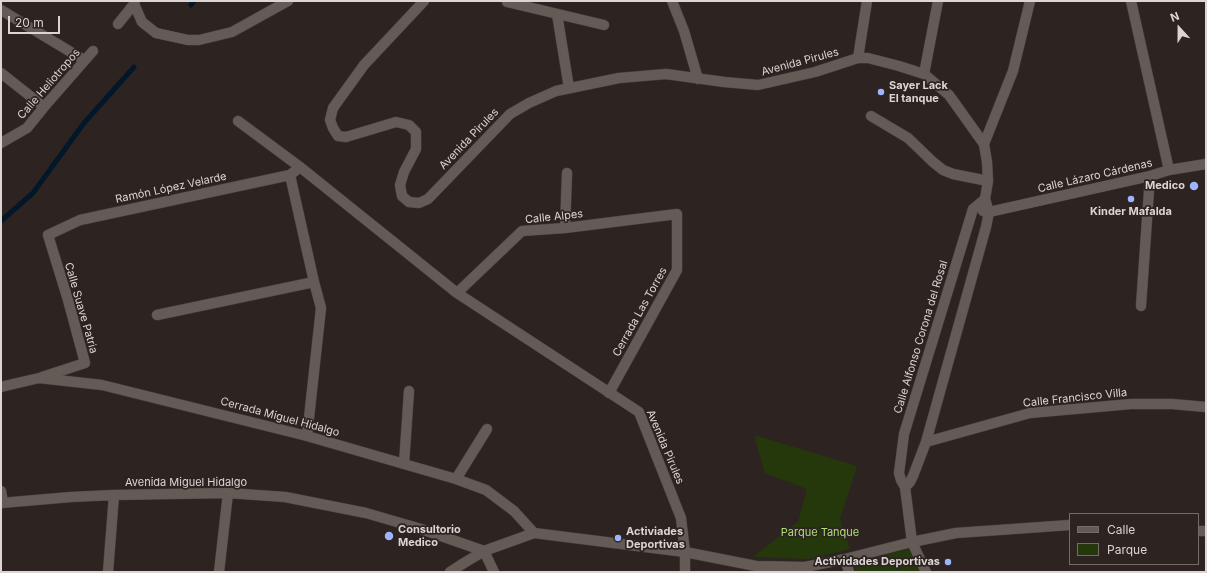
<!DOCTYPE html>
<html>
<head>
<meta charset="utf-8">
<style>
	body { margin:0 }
	#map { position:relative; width:1207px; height:573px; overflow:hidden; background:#2d2421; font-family:Inter,sans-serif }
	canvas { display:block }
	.frame { position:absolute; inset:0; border:2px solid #dbd5d3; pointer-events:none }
	.legend { position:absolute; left:1069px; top:513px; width:130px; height:52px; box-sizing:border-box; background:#2d2421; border:1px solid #736b68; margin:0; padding:5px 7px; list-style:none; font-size:12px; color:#dbd5d3 }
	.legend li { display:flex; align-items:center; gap:8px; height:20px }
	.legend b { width:20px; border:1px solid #736b68 }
	.north { position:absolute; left:1159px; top:8px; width:40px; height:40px; -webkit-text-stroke:3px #2d2421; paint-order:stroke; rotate:339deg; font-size:11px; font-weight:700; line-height:16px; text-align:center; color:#dbd5d3 }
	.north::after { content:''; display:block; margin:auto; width:14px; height:18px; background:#dbd5d3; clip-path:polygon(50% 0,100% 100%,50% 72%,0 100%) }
	.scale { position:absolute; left:8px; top:16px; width:52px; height:18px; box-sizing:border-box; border:2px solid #dbd5d3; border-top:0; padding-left:5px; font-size:12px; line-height:14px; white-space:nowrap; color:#dbd5d3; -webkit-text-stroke:3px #2d2421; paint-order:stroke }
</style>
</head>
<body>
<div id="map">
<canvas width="1207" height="573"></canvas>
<div class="frame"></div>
<ul class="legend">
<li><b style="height:5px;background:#645b57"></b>Calle</li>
<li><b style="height:11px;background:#25380c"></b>Parque</li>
</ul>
<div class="north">N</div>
<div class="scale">20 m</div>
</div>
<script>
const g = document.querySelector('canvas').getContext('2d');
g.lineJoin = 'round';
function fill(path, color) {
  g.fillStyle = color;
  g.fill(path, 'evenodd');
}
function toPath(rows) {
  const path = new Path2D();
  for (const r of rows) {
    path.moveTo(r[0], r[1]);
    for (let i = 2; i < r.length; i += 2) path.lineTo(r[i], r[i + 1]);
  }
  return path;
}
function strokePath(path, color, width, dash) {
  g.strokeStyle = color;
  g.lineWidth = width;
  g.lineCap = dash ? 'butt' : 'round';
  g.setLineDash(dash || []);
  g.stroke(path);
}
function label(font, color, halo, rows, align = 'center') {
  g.font = font + ' Inter,sans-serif';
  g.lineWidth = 3.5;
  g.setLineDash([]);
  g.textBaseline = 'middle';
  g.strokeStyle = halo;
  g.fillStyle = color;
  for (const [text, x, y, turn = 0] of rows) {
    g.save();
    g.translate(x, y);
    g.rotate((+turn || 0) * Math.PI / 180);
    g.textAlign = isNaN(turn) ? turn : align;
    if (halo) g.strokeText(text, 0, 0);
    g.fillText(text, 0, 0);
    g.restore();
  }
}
fill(toPath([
	[754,435,857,466,840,519,850,549,808,559,753,557,798,522,807,489,765,473],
	[910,549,921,572,856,572,853,562]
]), '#25380c');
strokePath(toPath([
	[191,5,194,1],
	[1,221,33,193,84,123,134,67]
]), '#021729', 5);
const minor = toPath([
	[135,1,134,4,142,22,156,33,188,40,199,40,232,32,288,1],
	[424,1,364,65,333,108,330,120,333,128,338,136,346,137,396,122,409,125,416,132,416,149,404,172,400,185,402,196,409,202,419,203,428,199,510,114,529,103,556,91,619,78,666,74,724,82,758,85,815,72,858,58,868,58,899,66,924,74,949,95,984,144,987,162,988,181,985,199,989,212,986,227,926,442,913,476,910,482,905,487],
	[672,1,684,31,698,79],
	[1131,1,1169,170],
	[507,2,604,25],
	[1,10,84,60],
	[557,14,569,88],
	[118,24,134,4],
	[858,58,867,1],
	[1,73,44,107],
	[924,74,938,1],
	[871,116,908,138,933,162,943,170,953,174,988,181],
	[238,121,300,167,457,293,639,412,681,518,685,552,685,572],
	[1,143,27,128,44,107,93,51],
	[984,144,1013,71,1030,1],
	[290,175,314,282,321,308,307,436],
	[983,211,989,212,1150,176,1169,170,1206,164],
	[565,228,567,173],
	[457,293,522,231,565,228,677,214,677,270,609,393],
	[1141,306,1150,176],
	[157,315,314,282],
	[42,377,85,363,68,300,48,235,80,220,290,175,300,167],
	[1,387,39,378,102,385,307,436,456,479,486,490,514,511,534,533],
	[926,442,1030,413,1131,404,1172,404,1206,407],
	[404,464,409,391],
	[456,479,487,429],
	[1,491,3,503],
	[1,503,71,497,114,495,228,493,285,497,366,513,421,529,484,551],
	[1198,531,1206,531],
	[484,551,494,572],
	[845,559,849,572],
	[108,572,114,495],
	[219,572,228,493],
	[450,572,464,563,484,551,534,533,685,552,756,566,805,567,845,559,912,542,956,533,1070,525],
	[926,572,912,542,905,487,901,480,899,473,904,434,973,209,985,199]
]);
strokePath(minor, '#48423f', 11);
strokePath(minor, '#645b57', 10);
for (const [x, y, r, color] of [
	[881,92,4,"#a0b3fd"],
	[1194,186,5,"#a0b3fd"],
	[1131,199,4,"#a0b3fd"],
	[389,536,5,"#a0b3fd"],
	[618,538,4,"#a0b3fd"],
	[948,562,4,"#a0b3fd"]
]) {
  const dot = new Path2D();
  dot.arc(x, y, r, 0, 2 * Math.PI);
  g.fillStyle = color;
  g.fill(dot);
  strokePath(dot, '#2d2421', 1.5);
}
label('11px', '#dbd5d3', '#2d2421', [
	["Avenida Pirules",800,62,-15],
	["Calle Heliotropos",49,84,-49],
	["Avenida Pirules",469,139,-46],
	["Calle Lázaro Cárdenas",1095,176,-13],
	["Ramón López Velarde",171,188,-12],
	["Calle Alpes",554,217,-6],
	["Calle Suave Patria",81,308,74],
	["Cerrada Las Torres",640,312,-61],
	["Calle Alfonso Corona del Rosal",921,337,-73],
	["Calle Francisco Villa",1075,398,-6],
	["Cerrada Miguel Hidalgo",280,417,15],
	["Avenida Pirules",665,447,67],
	["Avenida Miguel Hidalgo",186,483]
]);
label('bold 11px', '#dbd5d3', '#2d2421', [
	["Sayer Lack",889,86],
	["El tanque",889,99],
	["Medico",1185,186,"right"],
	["Kinder Mafalda",1131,212,"center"],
	["Consultorio",398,530],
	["Medico",398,543],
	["Activiades",626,532],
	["Deportivas",626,545],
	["Actividades Deportivas",940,562,"right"]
], 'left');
label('11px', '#aedf76', '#2d2421', [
	["Parque Tanque",820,533]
]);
</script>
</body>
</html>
